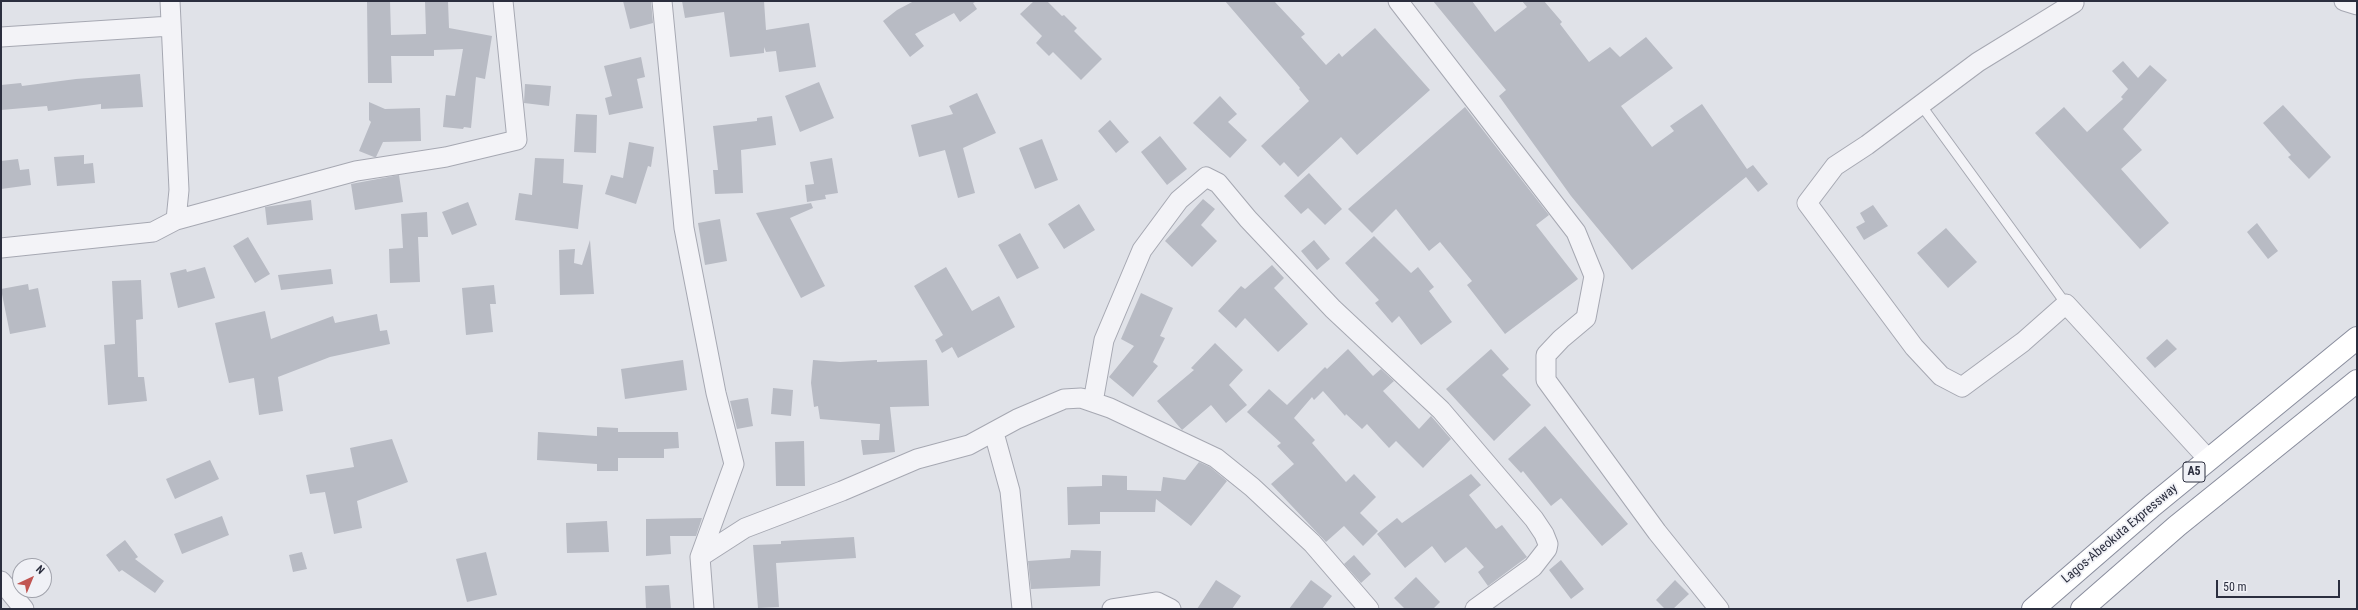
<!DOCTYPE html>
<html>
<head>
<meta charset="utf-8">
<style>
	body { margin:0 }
	#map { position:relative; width:2358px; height:610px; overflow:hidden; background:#e0e2e8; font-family:"Roboto Condensed",sans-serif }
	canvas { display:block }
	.frame { position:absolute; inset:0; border:2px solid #2b2e3e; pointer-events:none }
	.north { position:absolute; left:12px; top:558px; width:40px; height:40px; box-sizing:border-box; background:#f0f1f6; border:1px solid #a1a3ac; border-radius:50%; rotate:44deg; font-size:11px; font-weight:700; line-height:16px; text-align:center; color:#2b2e3e }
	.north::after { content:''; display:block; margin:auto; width:14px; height:18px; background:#c15552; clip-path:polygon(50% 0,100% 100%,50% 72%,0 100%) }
	.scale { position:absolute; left:2216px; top:580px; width:124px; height:18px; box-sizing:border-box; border:2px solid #2b2e3e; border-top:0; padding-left:5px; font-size:12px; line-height:14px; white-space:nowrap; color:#2b2e3e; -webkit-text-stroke:3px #f0f1f6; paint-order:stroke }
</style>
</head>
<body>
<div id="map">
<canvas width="2358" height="610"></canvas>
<div class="frame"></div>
<div class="north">N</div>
<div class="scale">50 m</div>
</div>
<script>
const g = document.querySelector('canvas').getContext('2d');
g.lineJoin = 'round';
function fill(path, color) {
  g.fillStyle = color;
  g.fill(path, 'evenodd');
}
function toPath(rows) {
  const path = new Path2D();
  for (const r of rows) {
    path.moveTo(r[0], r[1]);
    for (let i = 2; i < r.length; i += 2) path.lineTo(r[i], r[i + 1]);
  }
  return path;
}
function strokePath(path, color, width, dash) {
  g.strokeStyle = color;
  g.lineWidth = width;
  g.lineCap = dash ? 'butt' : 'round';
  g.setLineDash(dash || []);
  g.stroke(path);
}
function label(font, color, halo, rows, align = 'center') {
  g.font = font + ' "Roboto Condensed",sans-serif';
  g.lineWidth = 3.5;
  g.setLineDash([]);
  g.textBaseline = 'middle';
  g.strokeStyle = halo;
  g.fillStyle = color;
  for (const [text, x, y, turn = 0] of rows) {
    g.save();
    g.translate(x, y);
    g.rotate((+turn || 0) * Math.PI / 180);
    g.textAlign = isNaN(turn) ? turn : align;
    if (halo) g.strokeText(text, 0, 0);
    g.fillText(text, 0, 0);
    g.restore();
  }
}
fill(toPath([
	[390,1,391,35,426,34,425,1,448,1,449,28,492,36,485,79,476,77,471,128,464,127,463,129,443,127,446,95,455,96,463,49,434,50,434,56,391,56,392,83,368,83,367,2],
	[623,1,651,1,653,23,630,29],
	[682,1,764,1,766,30,809,23,816,67,779,72,776,51,766,52,764,47,764,53,730,57,724,12,685,18],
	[914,1,977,1,973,3,977,9,960,22,954,13,915,34,924,46,910,57,883,21,897,10],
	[1034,1,1047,1,1062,16,1064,15,1077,28,1074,31,1102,59,1081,80,1053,52,1049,56,1036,43,1042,36,1020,14],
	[1225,1,1274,1,1305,34,1301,37,1326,65,1339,53,1342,57,1375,28,1430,90,1357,155,1341,137,1298,177,1284,162,1280,166,1261,146,1309,101,1299,89,1300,88],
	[1433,1,1472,1,1495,32,1527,7,1522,1,1544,1,1562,22,1560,24,1589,62,1610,47,1620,57,1646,37,1673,68,1621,106,1652,147,1674,131,1670,126,1702,104,1747,169,1753,165,1768,184,1758,192,1746,177,1632,270,1571,196,1499,96,1506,90],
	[641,57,645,77,637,79,643,108,609,115,605,98,612,96,604,66],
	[2123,61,2138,78,2150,65,2167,80,2123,129,2142,150,2121,169,2169,223,2140,249,2035,133,2064,107,2087,132,2123,99,2121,97,2128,89,2112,71],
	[140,74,143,107,101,109,101,104,48,111,47,106,1,110,1,85,21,83,22,86,76,79],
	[819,82,834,118,800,132,785,96],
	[525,84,551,86,549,106,524,103],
	[977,93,996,133,963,148,975,193,958,198,945,150,919,157,911,125,953,114,949,106],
	[1220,96,1237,114,1228,122,1247,140,1230,158,1193,123],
	[369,102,385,109,420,108,421,141,383,142,376,157,374,157,359,151,371,122,369,120],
	[2283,105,2331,157,2309,179,2288,157,2291,155,2263,123],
	[1465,107,1549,215,1536,225,1578,279,1505,334,1467,285,1472,281,1440,242,1429,251,1396,209,1372,233,1348,209],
	[576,114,597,115,596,153,574,152],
	[772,116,776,145,741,150,743,193,715,194,713,170,718,170,713,126,757,121,757,118],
	[1110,120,1129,142,1116,153,1098,131],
	[1160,136,1187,169,1167,185,1141,152],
	[1042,139,1058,180,1035,189,1019,148],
	[629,142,654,147,651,167,648,166,636,204,605,194,611,175,623,178],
	[84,155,84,164,93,163,95,183,57,186,54,157],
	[535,158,564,159,563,183,583,185,578,229,515,220,519,193,532,195],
	[832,158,838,193,825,195,826,199,807,202,805,185,814,184,810,162],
	[18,159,20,170,29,169,31,185,1,189,1,161],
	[1309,173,1342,209,1325,225,1308,208,1301,214,1284,196],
	[399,175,403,202,355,210,351,184],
	[1203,199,1215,209,1201,225,1217,241,1192,267,1165,241],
	[311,200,313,220,267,225,265,207],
	[468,202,477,225,452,235,442,212],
	[811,203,813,208,790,218,825,286,801,298,756,213],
	[1079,204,1095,230,1064,249,1048,224],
	[1873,205,1888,226,1864,240,1856,227,1865,222,1860,213],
	[427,212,428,237,418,237,420,282,390,283,389,249,403,248,401,214],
	[720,219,727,261,705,265,698,223],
	[2257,223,2278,251,2268,259,2247,232],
	[1946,228,1977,262,1948,288,1917,253],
	[1020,233,1039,268,1017,279,998,245],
	[1374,236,1411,273,1418,267,1434,287,1429,291,1452,322,1421,345,1399,316,1392,323,1375,303,1379,300,1345,263],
	[248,237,270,274,255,283,233,246],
	[590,240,594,294,560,295,559,250,575,249,574,263,582,265],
	[1314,240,1330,259,1317,270,1301,251],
	[1272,265,1284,278,1274,288,1308,324,1278,352,1245,318,1236,328,1218,311,1241,286,1245,289],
	[205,267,215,298,178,308,170,273,186,269,187,272],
	[946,267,972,311,999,296,1015,327,958,358,952,347,942,353,935,340,943,335,914,286],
	[331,269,333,284,281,290,278,275],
	[141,280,143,319,136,320,138,377,144,377,147,401,108,405,104,345,115,344,112,281],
	[28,284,29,290,38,288,46,327,10,334,1,289],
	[494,285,496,304,490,304,493,332,466,335,462,288],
	[1141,293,1173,308,1160,336,1165,338,1153,362,1158,366,1133,397,1109,377,1134,346,1121,339],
	[265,311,271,339,333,316,335,323,377,314,380,331,387,330,390,344,330,357,278,377,283,411,259,415,254,378,229,383,215,323],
	[2167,339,2177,349,2155,368,2146,358],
	[1215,343,1243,370,1229,385,1247,405,1226,423,1211,405,1182,430,1157,401,1194,370,1191,368],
	[1348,349,1373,376,1381,369,1394,381,1383,391,1419,429,1431,416,1451,439,1423,468,1396,441,1389,448,1367,424,1362,429,1346,414,1345,416,1323,391,1314,400,1312,397,1294,418,1315,440,1312,443,1346,482,1354,474,1376,497,1360,513,1378,531,1363,546,1344,526,1326,542,1271,484,1294,464,1277,446,1281,443,1247,412,1269,389,1287,405,1325,367,1327,369],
	[1491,349,1509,369,1502,375,1531,405,1494,441,1446,389],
	[683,360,687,390,625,399,621,369],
	[813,360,840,362,877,360,877,362,927,360,929,406,890,407,895,452,863,455,861,440,879,440,880,424,820,419,818,406,814,407,811,383],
	[773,388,793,390,791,416,771,414],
	[748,398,753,426,737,429,730,401],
	[1545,426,1628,524,1602,546,1561,498,1551,506,1523,471,1521,473,1508,459],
	[597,427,618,428,618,432,678,432,679,448,664,449,664,458,618,458,618,471,597,471,597,464,537,460,538,432,597,436],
	[392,439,408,482,357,501,362,528,334,534,325,492,310,494,306,475,354,467,350,448],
	[804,441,805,486,776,486,775,442],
	[210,460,219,479,175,499,166,479],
	[1199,462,1210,467,1227,481,1191,526,1156,499,1155,512,1100,512,1100,524,1068,525,1067,487,1102,486,1102,475,1127,476,1127,490,1161,491,1163,477,1185,480],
	[1471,474,1481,485,1469,495,1496,529,1502,525,1527,557,1488,586,1478,572,1484,567,1466,547,1445,563,1432,546,1405,568,1377,534,1397,518,1402,523],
	[222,516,229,535,182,554,174,534],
	[702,518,696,536,670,536,671,554,646,556,646,519],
	[607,521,609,552,567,553,566,523],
	[854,537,856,558,776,563,779,607,758,608,753,545,781,544,781,541],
	[125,540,138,557,135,559,164,581,155,593,122,570,119,572,106,555],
	[1071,550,1101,551,1100,586,1031,589,1028,561,1070,558],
	[302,552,307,569,293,572,289,555],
	[486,552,497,595,467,602,456,559],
	[1354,555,1371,574,1361,583,1344,564],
	[1561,560,1584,589,1571,599,1549,570],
	[1416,577,1440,602,1433,609,1405,609,1394,598],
	[1216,580,1241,596,1232,609,1197,609],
	[1311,580,1332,596,1322,609,1289,609],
	[1675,580,1689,594,1673,609,1665,609,1656,600],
	[669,585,671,609,646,609,645,586]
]), '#b8bbc4');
const lane = toPath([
	[1921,105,2066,304]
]);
const street = toPath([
	[170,1,179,190,176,220],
	[662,1,684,228,716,393,734,464,700,557,704,609],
	[1398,1,1576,232,1594,276,1586,318,1561,339,1546,355,1546,380,1657,532,1719,609],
	[2344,1,2357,5],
	[2074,3,1978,62,1867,145,1835,166,1807,203,1914,347,1941,376,1962,387,2023,342,2066,304,2209,460],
	[1,37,171,26],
	[1,248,153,232,176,220,356,171,446,157,517,140,503,1],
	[1093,402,1104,340,1142,250,1179,200,1206,177,1218,183,1248,219,1333,309,1441,410,1534,519,1544,534,1548,544,1547,549,1533,567,1475,609],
	[994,433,1010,491,1022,609],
	[700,557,745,528,842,491,917,459,969,445,1017,419,1064,399,1081,398,1110,408,1216,458,1252,487,1312,543,1369,609],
	[1,581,24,609],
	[1112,609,1157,602,1171,609]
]);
const highway = toPath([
	[2033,609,2152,506,2357,338],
	[2082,609,2177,526,2357,381]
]);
strokePath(lane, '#a6a8b2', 11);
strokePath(street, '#a6a8b2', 21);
strokePath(highway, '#898d9d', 24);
strokePath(lane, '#f3f3f7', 9);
strokePath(street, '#f3f3f7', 19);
strokePath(highway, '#fff', 22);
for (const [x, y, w] of [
	[2194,472,22]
]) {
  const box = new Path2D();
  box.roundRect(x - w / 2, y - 10, w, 20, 3);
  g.fillStyle = '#f0f1f6';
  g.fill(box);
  strokePath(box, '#2b2e3e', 1);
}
label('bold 12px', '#2b2e3e', null, [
	["A5",2194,472]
]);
label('13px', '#2b2e3e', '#f0f1f6', [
	["Lagos-Abeokuta Expressway",2120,534,-40]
]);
</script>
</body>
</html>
